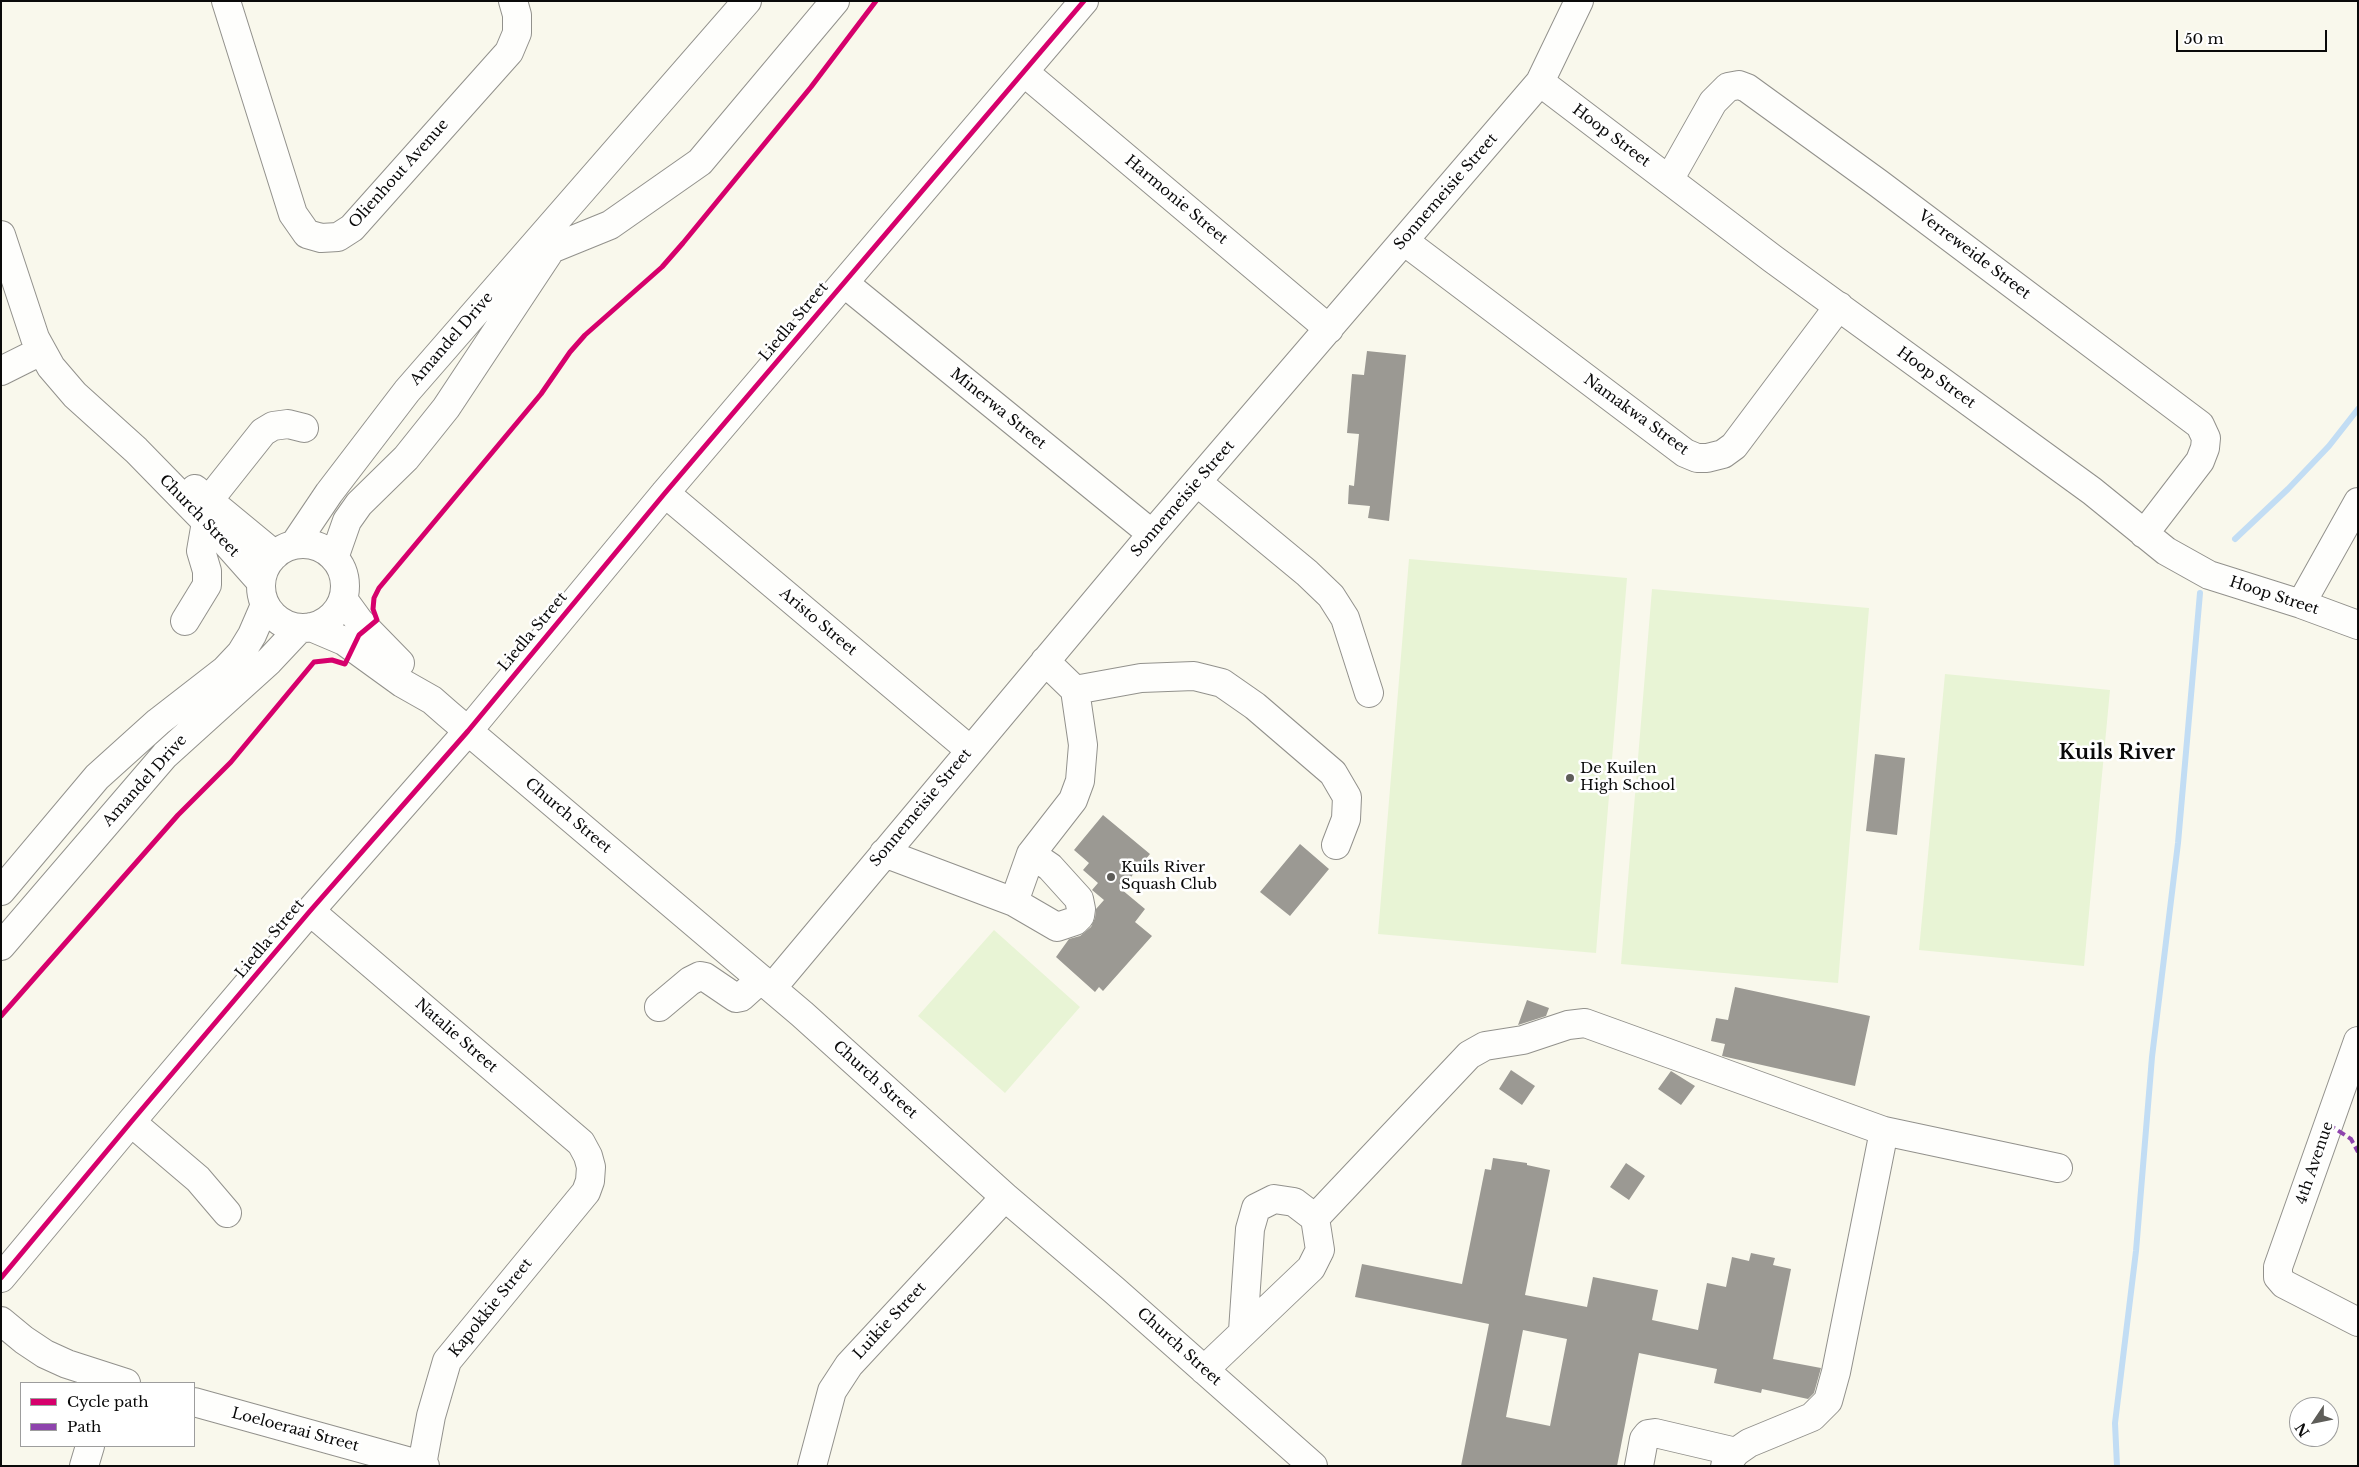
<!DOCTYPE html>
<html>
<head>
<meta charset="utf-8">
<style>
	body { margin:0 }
	#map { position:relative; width:2359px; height:1467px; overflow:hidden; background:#f9f8ec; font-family:"Libre Baskerville",serif }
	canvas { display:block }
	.frame { position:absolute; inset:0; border:2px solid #0a0a0a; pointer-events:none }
	.legend { position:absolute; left:20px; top:1382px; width:175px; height:65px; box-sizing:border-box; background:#fff; border:1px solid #9d9d9d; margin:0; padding:6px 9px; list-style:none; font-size:15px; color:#0a0a0a }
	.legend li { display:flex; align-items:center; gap:10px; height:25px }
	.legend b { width:25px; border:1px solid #9d9d9d }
	.north { position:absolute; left:2289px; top:1397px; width:50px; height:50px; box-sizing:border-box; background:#fff; border:1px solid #9d9d9d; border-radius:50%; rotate:236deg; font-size:14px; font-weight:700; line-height:20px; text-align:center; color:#0a0a0a }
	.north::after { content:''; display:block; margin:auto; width:18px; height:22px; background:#5e5d59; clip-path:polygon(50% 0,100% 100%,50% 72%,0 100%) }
	.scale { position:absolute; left:2176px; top:30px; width:151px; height:22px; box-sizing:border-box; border:2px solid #0a0a0a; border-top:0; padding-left:6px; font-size:15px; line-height:18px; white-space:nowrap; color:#0a0a0a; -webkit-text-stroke:4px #fff; paint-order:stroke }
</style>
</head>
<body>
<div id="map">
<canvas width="2359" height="1467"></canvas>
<div class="frame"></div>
<ul class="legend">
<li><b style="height:6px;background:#d6006c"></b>Cycle path</li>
<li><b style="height:6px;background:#8e44ad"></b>Path</li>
</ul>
<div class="north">N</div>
<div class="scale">50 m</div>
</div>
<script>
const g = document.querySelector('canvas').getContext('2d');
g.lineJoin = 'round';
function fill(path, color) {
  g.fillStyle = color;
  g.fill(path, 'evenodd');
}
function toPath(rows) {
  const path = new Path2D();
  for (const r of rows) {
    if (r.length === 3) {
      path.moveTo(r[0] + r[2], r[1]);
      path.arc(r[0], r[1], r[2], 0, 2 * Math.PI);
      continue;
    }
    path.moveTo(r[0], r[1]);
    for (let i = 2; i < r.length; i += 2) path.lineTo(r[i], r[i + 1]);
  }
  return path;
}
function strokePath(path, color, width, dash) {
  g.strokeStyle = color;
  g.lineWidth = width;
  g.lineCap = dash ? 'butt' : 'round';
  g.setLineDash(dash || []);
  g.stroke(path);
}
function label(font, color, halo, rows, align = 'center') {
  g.font = font + ' "Libre Baskerville",serif';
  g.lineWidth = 5;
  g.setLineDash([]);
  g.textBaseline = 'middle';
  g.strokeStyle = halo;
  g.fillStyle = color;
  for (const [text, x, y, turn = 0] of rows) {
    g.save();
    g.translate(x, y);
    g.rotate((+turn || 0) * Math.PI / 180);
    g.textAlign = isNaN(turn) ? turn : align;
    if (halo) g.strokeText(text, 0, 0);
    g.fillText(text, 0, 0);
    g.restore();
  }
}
fill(toPath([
	[1409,559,1627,578,1596,953,1378,934],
	[1652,589,1869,608,1838,983,1621,964],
	[1945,674,2110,690,2084,966,1919,950],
	[994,930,1080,1007,1005,1093,918,1016]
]), '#e8f4d5');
strokePath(toPath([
	[2235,539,2288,489,2329,446,2358,409],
	[2117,1466,2115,1423,2136,1251,2152,1057,2178,843,2200,593]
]), '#c2ddf4', 6);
fill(toPath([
	[1367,351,1406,355,1389,521,1368,518,1370,506,1348,504,1349,485,1354,486,1359,434,1347,433,1352,374,1364,375],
	[1875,754,1905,758,1897,835,1866,831],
	[1103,815,1150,854,1121,889,1145,909,1135,922,1152,936,1103,991,1099,987,1095,992,1056,957,1069,939,1080,936,1091,927,1095,918,1096,909,1104,900,1092,890,1098,883,1083,870,1089,863,1074,850],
	[1300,844,1329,869,1290,916,1260,892],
	[1735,987,1870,1016,1855,1086,1722,1056,1725,1044,1711,1041,1716,1018,1728,1020],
	[1527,1000,1549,1008,1546,1016,1518,1025],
	[1511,1070,1535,1086,1522,1105,1499,1089],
	[1671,1071,1695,1086,1681,1105,1658,1089],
	[1493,1158,1527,1163,1527,1165,1550,1170,1525,1295,1587,1307,1593,1277,1658,1290,1652,1320,1698,1330,1707,1283,1726,1287,1732,1257,1749,1261,1751,1253,1775,1258,1773,1265,1791,1269,1773,1359,1821,1368,1814,1393,1808,1399,1762,1389,1761,1393,1714,1383,1717,1369,1639,1353,1617,1466,1461,1466,1489,1324,1355,1297,1362,1264,1462,1284,1485,1169,1491,1170],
	[1523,1330,1567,1339,1550,1426,1506,1417],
	[1626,1163,1645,1176,1629,1200,1610,1187]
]), '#9b9993');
const minor = toPath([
	[226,1,293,214,307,234,321,238,338,237,352,228,509,52,517,33,517,15,513,1],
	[1024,72,1329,329],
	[1540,82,1773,259,2092,491,2166,551,2209,575,2301,604,2358,625],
	[1669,180,1713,102,1728,87,1739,85,1747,88,1878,183,2200,425,2206,438,2205,448,2200,461,2144,534],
	[1,235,35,338,51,367,75,395,136,450,221,537,261,582],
	[1404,241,1685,453,1697,458,1707,458,1723,454,1734,446,1839,306],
	[551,249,610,225,700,162,835,1],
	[844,283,1152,534],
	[1,371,41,351],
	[1197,482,1307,573,1331,596,1345,618,1369,693],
	[195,489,275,555],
	[665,493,970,750],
	[209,500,263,432,273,426,288,424,304,428],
	[303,586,42],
	[294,545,329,493,407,391,747,1],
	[334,558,347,521,359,504,406,458,446,408,548,254],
	[343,599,359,621,400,663],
	[2301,604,2358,502],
	[185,621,207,585,207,571,201,551,206,522],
	[311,627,344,641,402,683,432,700,448,714,802,1014,1005,1197,1114,1290,1313,1466],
	[1075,690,1141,678,1194,676,1222,683,1255,706,1333,773,1347,797,1346,819,1336,845],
	[884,853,1014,902,1057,927,1075,921,1080,916,1081,909,1079,899,1050,867,1031,854],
	[1,891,97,777,158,722,225,670,241,653,252,635,265,605],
	[1014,902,1031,854,1073,800,1080,781,1083,745,1075,690,1045,661],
	[310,911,581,1143,588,1156,591,1167,590,1181,586,1192,447,1361,431,1416,422,1465],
	[1,946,165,755,269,661,300,628],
	[772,988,1152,534,1540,82,1579,1],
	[659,1007,690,981,700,976,705,977,736,998,741,997,761,979],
	[2358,1041,2278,1267,2278,1277,2284,1284,2358,1322],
	[131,1122,198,1179,227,1213],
	[1315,1218,1469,1055,1485,1046,1523,1040,1568,1025,1585,1023,1884,1131,2058,1168],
	[1,1278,131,1122,310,911,468,731,665,493,1084,1],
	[1,1321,24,1340,45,1354,67,1364,126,1383],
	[1204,1370,1311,1268,1320,1250,1315,1218,1294,1202,1274,1199,1256,1208,1250,1229,1243,1331],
	[194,1402,425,1466],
	[84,1466,90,1446],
	[812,1466,832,1391,849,1365,1005,1197],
	[1639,1466,1644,1439,1648,1434,1655,1433,1736,1452],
	[1725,1466,1736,1452,1749,1443,1812,1417,1828,1401,1836,1372,1884,1131]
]);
strokePath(minor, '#92918c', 30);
strokePath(minor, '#fefefc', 28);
strokePath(toPath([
	[2328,1124,2351,1139,2358,1152]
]), '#8e44ad', 4, [8, 4]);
strokePath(toPath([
	[1,1016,178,815,231,762,314,662,332,660,345,664,359,635,377,620,373,609,374,598,379,588,541,394,570,352,585,335,662,267,683,243,811,87,876,1],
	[1,1278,131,1122,310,911,468,731,665,493,1084,1]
]), '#d6006c', 5);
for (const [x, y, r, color] of [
	[1570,778,5,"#5e5d59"],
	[1111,877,5,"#5e5d59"]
]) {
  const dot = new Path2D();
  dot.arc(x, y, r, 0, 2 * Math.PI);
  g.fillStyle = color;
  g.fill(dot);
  strokePath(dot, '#fff', 2);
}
label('15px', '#0a0a0a', '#fff', [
	["Hoop Street",1611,136,37],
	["Olienhout Avenue",399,174,-48],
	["Sonnemeisie Street",1446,192,-49],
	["Harmonie Street",1176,200,40],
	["Verreweide Street",1974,255,37],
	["Liedla Street",794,322,-50],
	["Amandel Drive",452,339,-49],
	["Hoop Street",1936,378,36],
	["Minerwa Street",998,409,39],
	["Namakwa Street",1636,415,36],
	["Sonnemeisie Street",1183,499,-49],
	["Church Street",199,516,46],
	["Hoop Street",2274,596,18],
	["Aristo Street",818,622,40],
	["Liedla Street",533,632,-50],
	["Amandel Drive",145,781,-48],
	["Sonnemeisie Street",921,808,-50],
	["Church Street",568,816,40],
	["Liedla Street",270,939,-50],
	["Natalie Street",456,1036,41],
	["Church Street",875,1080,42],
	["4th Avenue",2315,1163,-71],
	["Kapokkie Street",491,1308,-51],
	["Luikie Street",890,1321,-47],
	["Church Street",1179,1347,42],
	["Loeloeraai Street",295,1430,15]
]);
label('15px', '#0a0a0a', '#fff', [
	["De Kuilen",1580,769],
	["High School",1580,786],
	["Kuils River",1121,868],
	["Squash Club",1121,885]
], 'left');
label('bold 20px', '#0a0a0a', '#fff', [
	["Kuils River",2117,753]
]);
</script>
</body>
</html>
